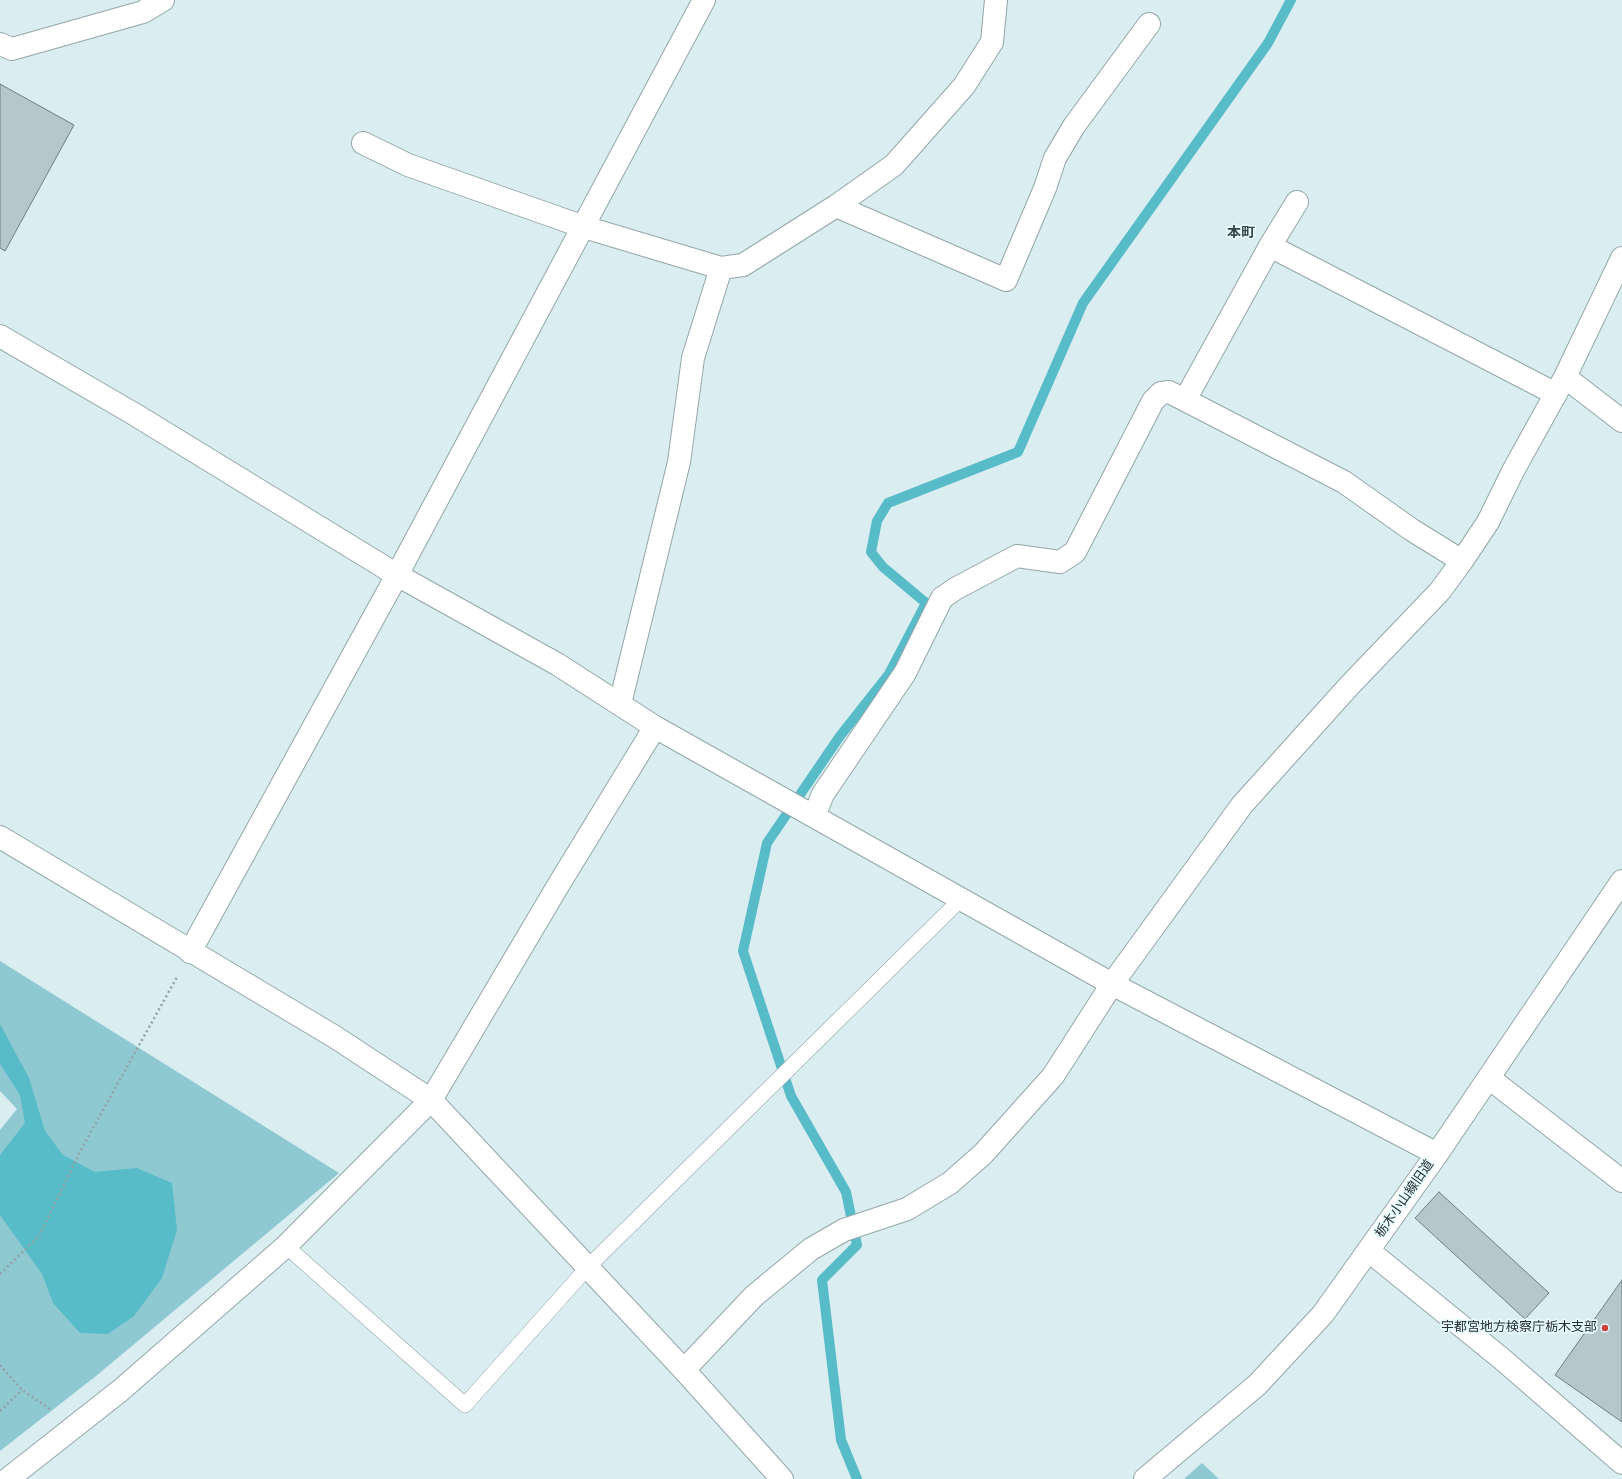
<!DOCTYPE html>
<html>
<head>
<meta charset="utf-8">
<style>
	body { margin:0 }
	canvas { display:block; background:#daedf0 }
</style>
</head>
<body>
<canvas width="1622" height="1479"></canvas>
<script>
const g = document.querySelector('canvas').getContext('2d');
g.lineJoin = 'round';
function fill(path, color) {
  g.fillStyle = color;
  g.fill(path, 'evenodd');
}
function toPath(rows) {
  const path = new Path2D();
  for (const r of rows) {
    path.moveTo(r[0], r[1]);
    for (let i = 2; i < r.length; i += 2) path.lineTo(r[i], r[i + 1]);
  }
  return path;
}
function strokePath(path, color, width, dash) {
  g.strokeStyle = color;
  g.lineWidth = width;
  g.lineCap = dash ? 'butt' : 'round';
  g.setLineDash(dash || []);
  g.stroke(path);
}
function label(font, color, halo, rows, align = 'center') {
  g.font = font + ' "Sofia Sans Condensed","Noto Sans JP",sans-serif';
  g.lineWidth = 3.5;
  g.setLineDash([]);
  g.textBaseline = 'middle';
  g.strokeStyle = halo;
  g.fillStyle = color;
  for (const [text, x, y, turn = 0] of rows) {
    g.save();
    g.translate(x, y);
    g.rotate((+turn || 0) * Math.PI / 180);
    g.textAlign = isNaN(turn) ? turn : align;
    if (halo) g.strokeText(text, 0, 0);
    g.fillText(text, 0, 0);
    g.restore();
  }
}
fill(toPath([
	[0,961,339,1173,96,1376,0,1451,0,1130,17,1109,0,1091],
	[1202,1463,1219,1479,1184,1479]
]), '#8ec9d2');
fill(toPath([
	[0,1024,29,1078,45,1131,63,1155,95,1172,137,1168,172,1183,177,1230,162,1278,134,1316,108,1334,80,1333,53,1303,42,1274,0,1215,0,1155,25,1123,20,1095,0,1064]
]), '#58bbc8');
strokePath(toPath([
	[857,1479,841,1440,822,1280,857,1245,846,1192,791,1096,743,951,767,843,840,736,889,674,926,603,883,567,871,552,877,521,888,503,1018,452,1083,303,1268,43,1291,0]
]), '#58bbc8', 10);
const building = toPath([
	[0,84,74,125,5,251,0,248,0,84],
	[1439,1192,1549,1293,1525,1319,1415,1218,1439,1192],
	[1622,1280,1622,1422,1555,1375,1622,1280]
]);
fill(building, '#b5c7ca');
strokePath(building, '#6e7f82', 1);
const service = toPath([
	[286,1246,465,1405,588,1267,961,899]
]);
const minor = toPath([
	[0,44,12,49,143,12,163,0],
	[363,143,408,165,584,227,721,268,743,265,836,206,894,165,964,86,992,42,996,0],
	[836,206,1006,280,1045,188,1055,158,1074,126,1149,24],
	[1270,246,1556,394],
	[0,336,134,414,397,575,557,664,655,727,1112,984,1437,1154],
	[1565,377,1622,421],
	[1185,400,1344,482,1412,530,1462,561],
	[620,704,679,462,693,358,721,268],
	[814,816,823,794,905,673,942,598,955,589,1017,556,1060,562,1075,552,1153,401,1161,393,1169,392,1185,400,1270,246,1297,202],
	[1489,1078,1622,1181],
	[1369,1251,1502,1359,1622,1463],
	[684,1370,754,1296,811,1249,844,1230,907,1209,950,1183,983,1154,1053,1076,1112,984,1242,805,1349,686,1440,591,1462,561,1488,522,1513,471,1565,377,1622,258],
	[8,1479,121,1390,286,1246,431,1100,559,884,655,727]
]);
const tertiary = toPath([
	[0,837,335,1037,431,1100,684,1370,782,1479],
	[190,952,397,575,704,0],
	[1145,1479,1257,1385,1323,1314,1437,1154,1622,881]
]);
strokePath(service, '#94a6a8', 16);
strokePath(minor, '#94a6a8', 24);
strokePath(tertiary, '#94a6a8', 24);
strokePath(toPath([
	[0,1274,39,1236,82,1148,177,977],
	[0,1365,22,1390,50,1409],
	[0,1411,22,1390]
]), '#93a1a3', 2.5, [2, 3]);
strokePath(service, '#fff', 15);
strokePath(minor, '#fff', 22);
strokePath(tertiary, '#fff', 22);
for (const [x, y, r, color] of [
	[1605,1328,4,"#ce4039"]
]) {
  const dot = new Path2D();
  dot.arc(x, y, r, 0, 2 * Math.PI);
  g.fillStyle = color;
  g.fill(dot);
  strokePath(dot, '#e7fafd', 1.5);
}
label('13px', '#282f30', '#e7fafd', [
	["栃木小山線旧道",1405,1199,-55]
]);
label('13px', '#282f30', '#e7fafd', [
	["宇都宮地方検察庁栃木支部",1597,1328]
], 'right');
label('bold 14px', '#364547', '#e7fafd', [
	["本町",1241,233]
]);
</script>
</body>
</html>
